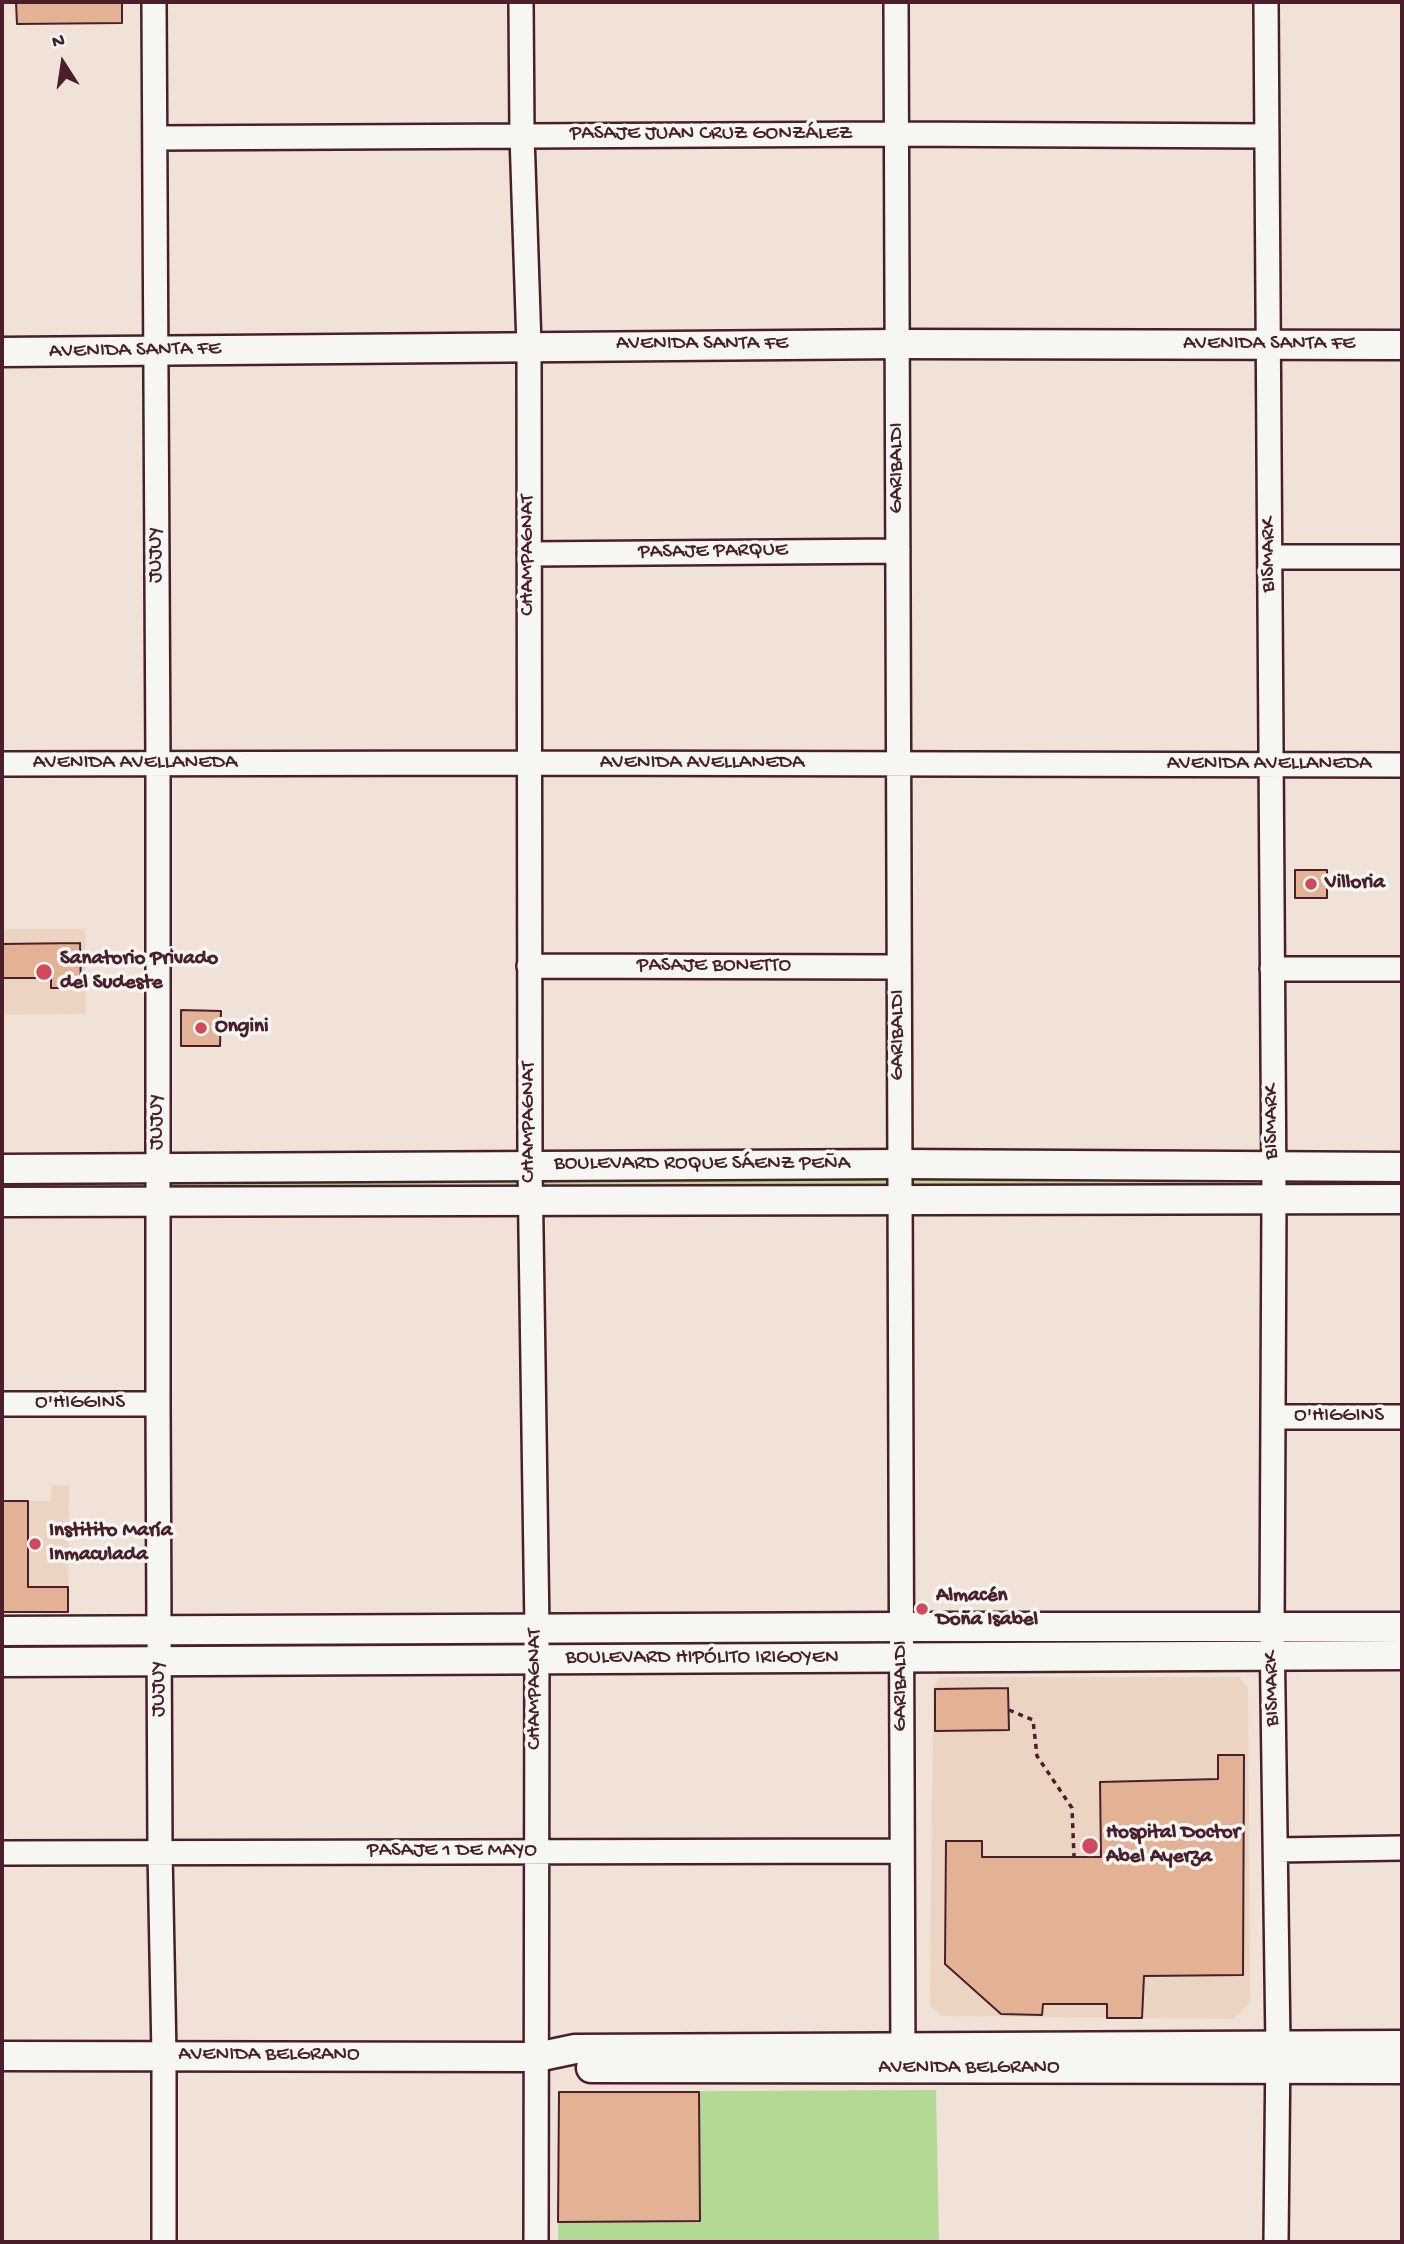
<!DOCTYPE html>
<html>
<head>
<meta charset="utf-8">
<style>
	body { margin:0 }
	#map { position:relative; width:1404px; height:2244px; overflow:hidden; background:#f0e2d6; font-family:"Gochi Hand",sans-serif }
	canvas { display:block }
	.frame { position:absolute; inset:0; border:4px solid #4a1f2b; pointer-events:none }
	.north { position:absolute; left:28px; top:28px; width:70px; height:70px; -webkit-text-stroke:5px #f6f6f2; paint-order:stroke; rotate:348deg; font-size:19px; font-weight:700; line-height:28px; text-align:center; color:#4a1f2b }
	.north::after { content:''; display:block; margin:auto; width:24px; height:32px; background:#4a1f2b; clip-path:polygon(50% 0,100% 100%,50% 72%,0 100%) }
</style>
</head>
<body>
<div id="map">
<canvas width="1404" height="2244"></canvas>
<div class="frame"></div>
<div class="north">N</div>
</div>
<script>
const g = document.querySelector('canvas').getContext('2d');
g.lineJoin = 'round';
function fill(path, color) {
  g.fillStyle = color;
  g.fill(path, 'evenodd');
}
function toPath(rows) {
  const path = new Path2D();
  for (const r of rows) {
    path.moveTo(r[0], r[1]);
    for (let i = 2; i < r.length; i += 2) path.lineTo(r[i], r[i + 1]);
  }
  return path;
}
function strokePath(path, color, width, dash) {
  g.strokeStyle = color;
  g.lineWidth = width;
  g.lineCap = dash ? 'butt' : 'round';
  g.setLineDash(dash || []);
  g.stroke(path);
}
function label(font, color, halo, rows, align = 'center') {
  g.font = font + ' "Gochi Hand",sans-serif';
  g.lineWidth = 7;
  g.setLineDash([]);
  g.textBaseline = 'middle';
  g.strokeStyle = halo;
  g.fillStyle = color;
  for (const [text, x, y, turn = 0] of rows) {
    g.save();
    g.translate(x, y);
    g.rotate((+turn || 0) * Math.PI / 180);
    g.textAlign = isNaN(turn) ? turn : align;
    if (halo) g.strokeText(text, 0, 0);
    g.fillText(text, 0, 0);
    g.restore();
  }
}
fill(toPath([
	[2,929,85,929,86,1014,2,1015],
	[52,1485,69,1486,68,1612,2,1612,2,1501,51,1501],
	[940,1677,1239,1677,1248,1689,1250,2003,1233,2019,942,2016,930,2006,933,1687]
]), '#ecd4c2');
fill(toPath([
	[1402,1176,1402,1190,2,1193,2,1182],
	[936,2090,939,2242,558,2242,559,2092]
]), '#b3d994');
const building = toPath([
	[16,2,122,2,122,23,17,24,16,2],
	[1295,870,1327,870,1327,898,1295,898,1295,870],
	[80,943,81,988,51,988,51,978,2,978,2,944,80,943],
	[181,1010,221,1011,220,1046,181,1046,181,1010],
	[2,1501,28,1501,28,1587,68,1587,68,1612,2,1612,2,1501],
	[1008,1688,1009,1730,935,1731,935,1689,1008,1688],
	[1218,1755,1244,1755,1243,1975,1144,1976,1142,2018,1107,2018,1107,2004,1043,2004,1042,2015,1001,2014,945,1964,946,1841,982,1841,982,1857,1101,1857,1100,1782,1218,1779,1218,1755],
	[559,2092,699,2092,700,2221,558,2222,559,2092]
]);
fill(building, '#e3b295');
strokePath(building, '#4a1f2b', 2);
const minor = toPath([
	[154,2,158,764,158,1404,160,1852,164,2055,164,2242],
	[521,2,522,135,529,346,530,1166,537,1629,536,2242],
	[896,2,903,2064],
	[1266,2,1274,1199,1272,1627,1278,2045,1276,2242],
	[155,138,896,134,1267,136],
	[529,554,898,551],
	[1270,557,1402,557],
	[2,764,529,763,1402,765],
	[529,966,899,967],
	[1272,969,1402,969],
	[2,1404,158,1404],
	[1275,1417,1402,1417],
	[1276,1850,1402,1848],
	[2,1853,902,1851]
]);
const tertiary = toPath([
	[2,352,897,344,1402,345],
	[2,1169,900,1164,1402,1167],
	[2,1202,1402,1199],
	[2,1631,901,1627,1402,1627],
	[2,1662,1402,1655],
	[2,2056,537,2057,575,2049,1402,2045],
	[591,2068,1402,2069]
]);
strokePath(minor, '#4a1f2b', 28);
strokePath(tertiary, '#4a1f2b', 33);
strokePath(toPath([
	[1009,1710,1033,1720,1037,1756,1072,1808,1074,1857]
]), '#4a1f2b', 3.5, [5, 5]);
strokePath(minor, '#f6f6f2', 23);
strokePath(tertiary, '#f6f6f2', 28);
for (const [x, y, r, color] of [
	[1311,884,7,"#d1495b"],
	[44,972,9,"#d1495b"],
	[201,1028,7,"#d1495b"],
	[35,1544,7,"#d1495b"],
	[922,1609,7,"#d1495b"],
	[1090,1846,9,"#d1495b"]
]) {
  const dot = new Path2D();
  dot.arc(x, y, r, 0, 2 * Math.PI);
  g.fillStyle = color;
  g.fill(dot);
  strokePath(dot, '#f6f6f2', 2.5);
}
label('21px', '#4a1f2b', '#f6f6f2', [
	["PASAJE JUAN CRUZ GONZÁLEZ",711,135],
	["AVENIDA SANTA FE",702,345],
	["AVENIDA SANTA FE",1269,345],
	["AVENIDA SANTA FE",135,351,-1],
	["GARIBALDI",898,468,-90],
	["PASAJE PARQUE",713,552,-1],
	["JUJUY",157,555,-90],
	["CHAMPAGNAT",529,555,-90],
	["BISMARK",1270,555,-90],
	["AVENIDA AVELLANEDA",135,764],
	["AVENIDA AVELLANEDA",702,764],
	["AVENIDA AVELLANEDA",1269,765],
	["PASAJE BONETTO",714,967],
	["GARIBALDI",899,1035,-90],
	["JUJUY",158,1122,-90],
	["CHAMPAGNAT",530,1122,-90],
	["BISMARK",1273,1122,-90],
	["BOULEVARD ROQUE SÁENZ PEÑA",702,1165],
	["O'HIGGINS",80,1404],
	["O'HIGGINS",1339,1417],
	["BOULEVARD HIPÓLITO IRIGOYEN",702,1659],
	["GARIBALDI",902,1686,-90],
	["JUJUY",160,1689,-90],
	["CHAMPAGNAT",536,1689,-90],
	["BISMARK",1273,1689,-91],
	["PASAJE 1 DE MAYO",452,1852],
	["AVENIDA BELGRANO",269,2056],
	["AVENIDA BELGRANO",969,2069]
]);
label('bold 21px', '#4a1f2b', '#f6f6f2', [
	["Villoria",1325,884],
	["Sanatorio Privado",60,960],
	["del Sudeste",60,984],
	["Ongini",215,1028],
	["Institito María",49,1532],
	["Inmaculada",49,1556],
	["Almacén",936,1597],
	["Doña Isabel",936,1621],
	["Hospital Doctor",1106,1834],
	["Abel Ayerza",1106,1858]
], 'left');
</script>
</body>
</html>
